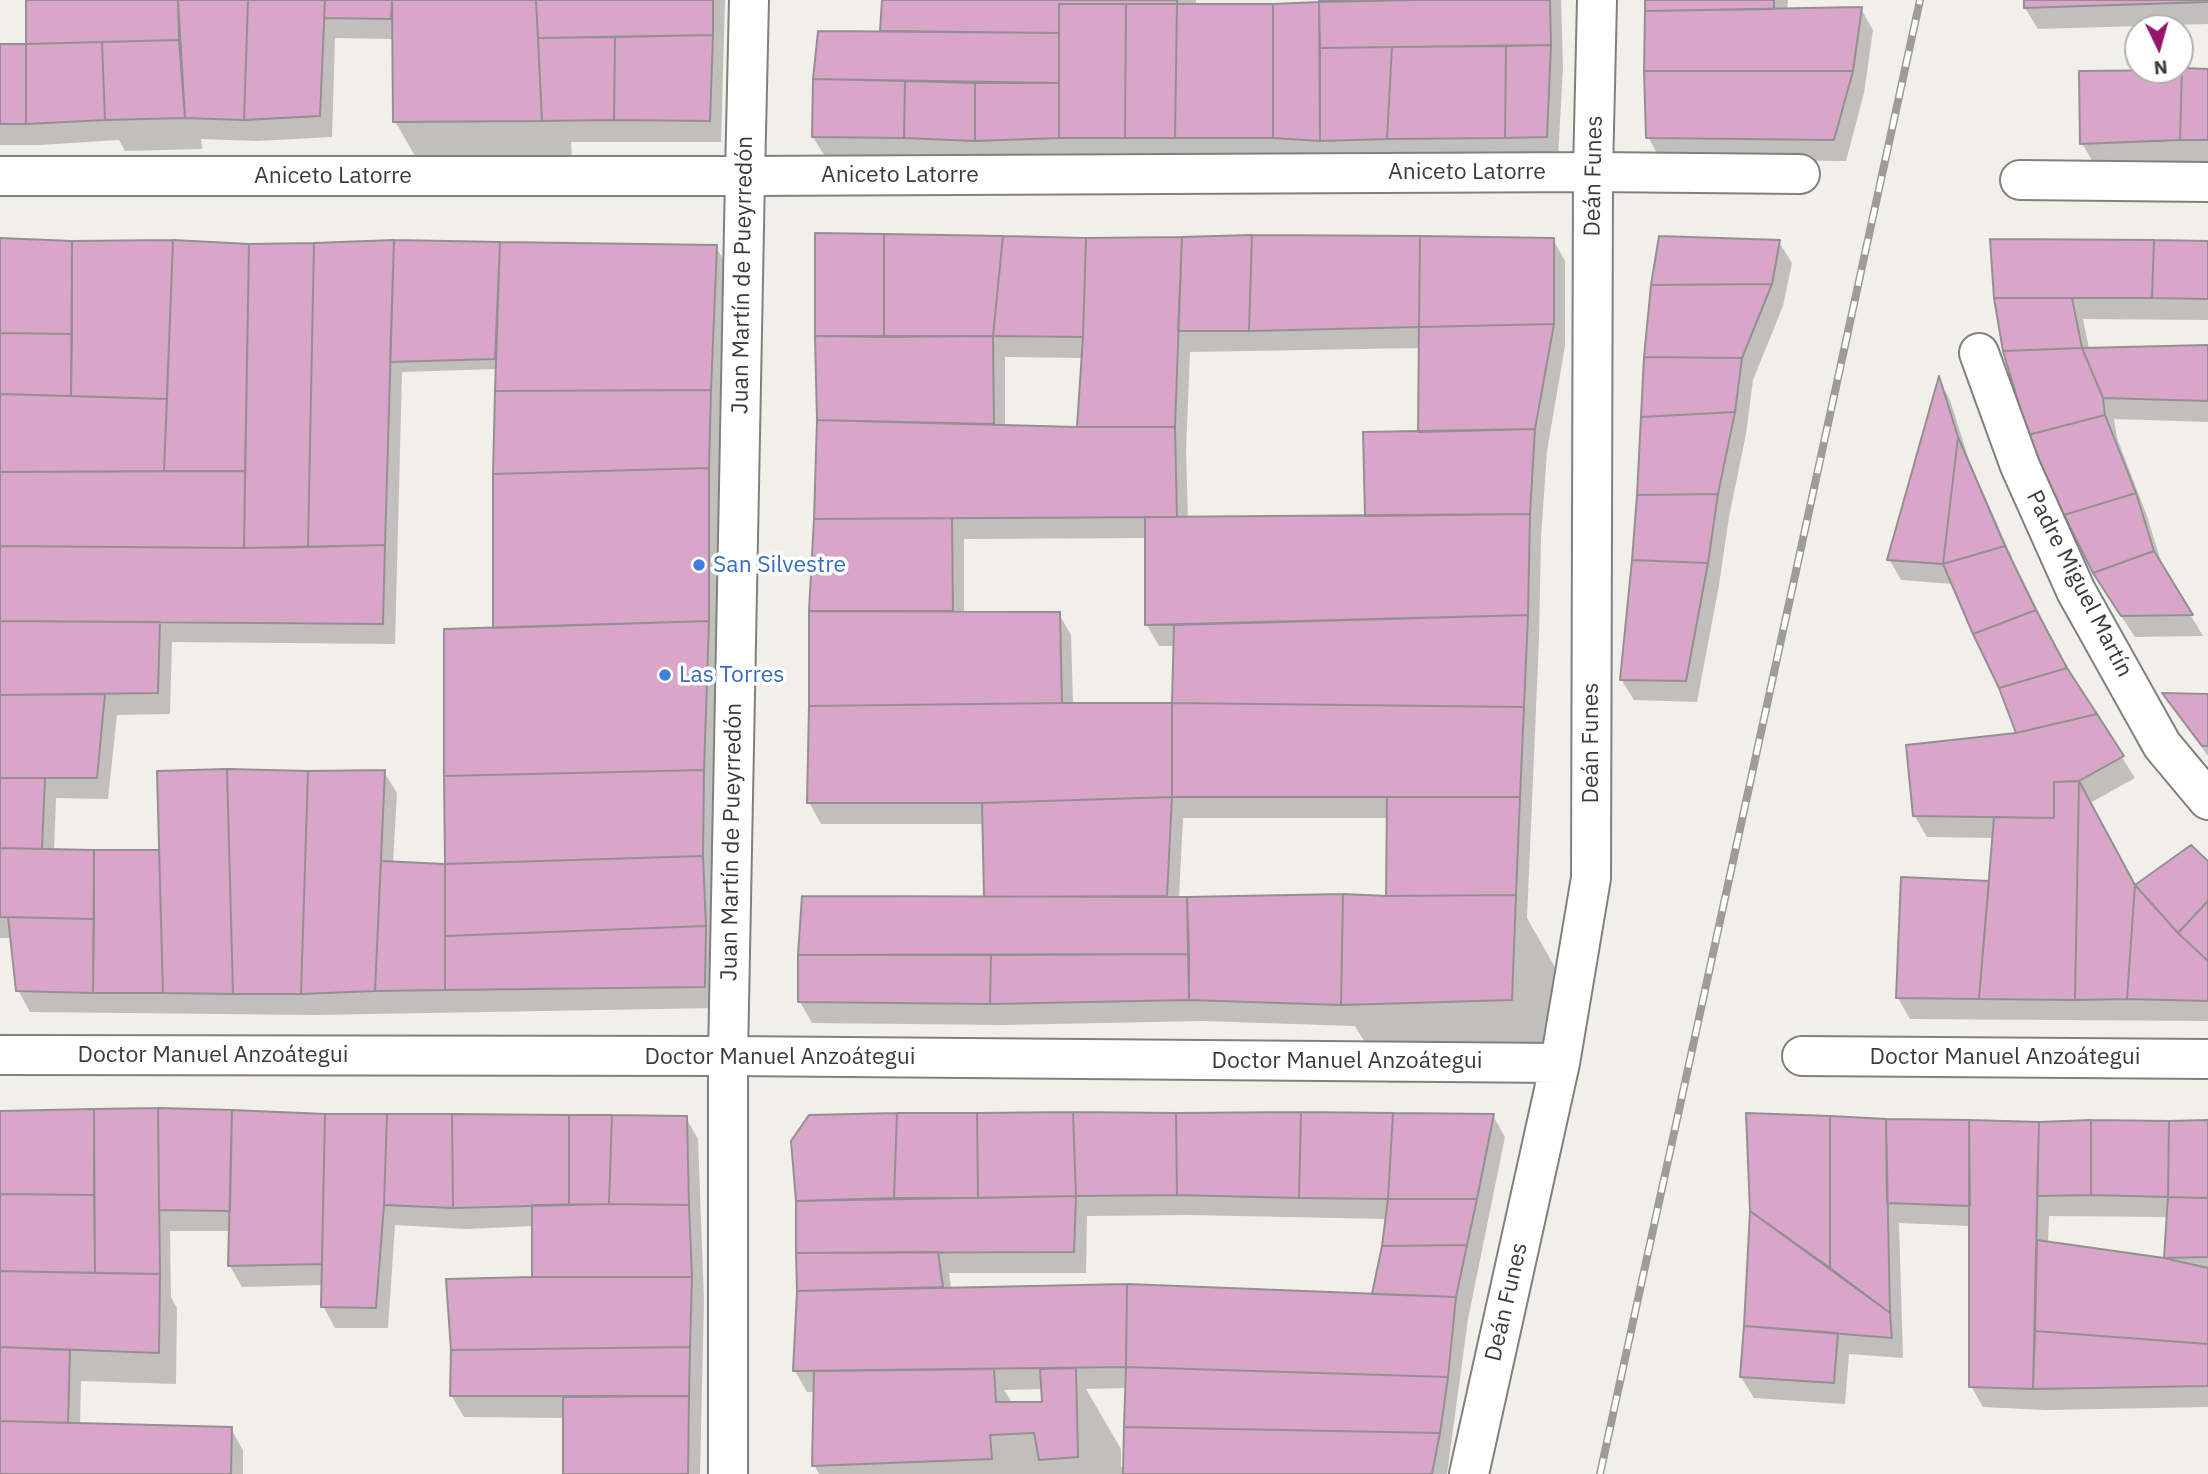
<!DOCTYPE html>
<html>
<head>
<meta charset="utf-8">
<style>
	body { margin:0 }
	#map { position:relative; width:2208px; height:1474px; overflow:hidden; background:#f1efea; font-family:"IBM Plex Sans",sans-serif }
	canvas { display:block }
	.north { position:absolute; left:2124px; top:14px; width:70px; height:70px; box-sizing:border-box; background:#fff; border:2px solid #b1b1b0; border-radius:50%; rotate:175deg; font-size:19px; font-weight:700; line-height:28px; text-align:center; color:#3d3c3a }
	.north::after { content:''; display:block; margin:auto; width:24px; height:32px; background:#95146c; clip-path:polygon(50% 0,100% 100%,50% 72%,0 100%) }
</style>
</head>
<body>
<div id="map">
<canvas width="2208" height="1474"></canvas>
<div class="north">N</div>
</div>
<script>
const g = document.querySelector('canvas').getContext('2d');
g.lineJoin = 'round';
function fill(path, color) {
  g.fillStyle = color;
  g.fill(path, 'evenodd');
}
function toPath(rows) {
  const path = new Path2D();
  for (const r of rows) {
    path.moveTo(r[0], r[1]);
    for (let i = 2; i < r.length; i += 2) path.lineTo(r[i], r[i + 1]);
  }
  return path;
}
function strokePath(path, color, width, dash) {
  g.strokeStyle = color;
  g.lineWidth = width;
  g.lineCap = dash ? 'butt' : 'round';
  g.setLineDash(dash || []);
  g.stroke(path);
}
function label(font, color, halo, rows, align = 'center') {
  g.font = font + ' "IBM Plex Sans",sans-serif';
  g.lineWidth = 7;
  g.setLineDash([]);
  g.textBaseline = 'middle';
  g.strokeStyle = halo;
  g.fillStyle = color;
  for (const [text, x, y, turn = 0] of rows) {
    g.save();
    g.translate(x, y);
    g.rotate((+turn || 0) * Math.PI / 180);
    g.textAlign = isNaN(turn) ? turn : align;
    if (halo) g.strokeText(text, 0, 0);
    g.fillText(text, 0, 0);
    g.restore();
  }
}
fill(toPath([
	[28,0,725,0,721,142,571,142,573,176,427,177,395,121,393,39,335,38,332,137,257,141,201,139,202,149,125,151,119,140,39,145,0,145,0,46,28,46],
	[884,0,1196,0,1196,5,1321,4,1321,0,1561,0,1563,67,1558,158,826,158,813,137,815,80,820,33,883,33],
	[1646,0,1788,0,1787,11,1861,9,1873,30,1864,93,1846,161,1660,159,1648,137],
	[2026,0,2208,0,2208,24,2038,29,2025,8],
	[2183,70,2208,70,2208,162,2094,164,2082,143,2081,73],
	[0,239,249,246,394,242,499,243,501,249,716,247,757,317,716,1008,314,1015,30,1012,18,990,12,938,0,938],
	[497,369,495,630,447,866,393,863,397,793,384,772,161,852,54,851,56,798,108,799,117,715,170,714,172,642,395,644,402,372],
	[1553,239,1565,261,1565,346,1547,451,1541,537,1539,639,1527,918,1560,976,1556,1079,1389,1083,1355,1026,1202,1021,1003,1025,812,1023,800,1002,804,897,985,898,984,824,821,824,809,802,811,612,819,420,816,336,1087,240],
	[1420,348,1419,433,1366,517,1188,519,1186,450,1190,352],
	[1005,357,1083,358,1079,429,1005,426],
	[1147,538,1147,625,1159,646,1175,646,1174,705,1073,704,1071,635,1059,614,964,613,964,539],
	[1183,818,1389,818,1388,898,1179,898],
	[1779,242,1792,263,1783,306,1753,380,1746,434,1729,517,1719,585,1697,702,1634,700,1621,679],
	[2208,244,2208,320,2083,319,2089,349,2208,347,2208,422,2114,419,2117,438,2147,516,2164,571,2203,636,2135,637,2107,595,1995,298],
	[1940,381,1950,400,1969,460,2017,569,2073,680,2135,778,2090,803,2135,888,2208,864,2208,1021,1910,1019,1898,998,1990,883,1994,838,1927,837,1914,815,2018,735,2001,687,1953,584,1901,580,1889,559],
	[2165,694,2208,696,2208,756,2177,714],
	[158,1110,325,1116,686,1118,698,1139,704,1300,700,1474,565,1474,565,1418,464,1417,451,1395,534,1279,534,1226,466,1229,395,1225,388,1328,335,1328,323,1306,323,1285,242,1287,230,1266,231,1231,170,1231,171,1297,177,1308,176,1384,81,1381,80,1425,231,1429,243,1450,243,1474,0,1474,0,1113],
	[1748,1115,2039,1124,2208,1122,2208,1407,2046,1410,1983,1407,1971,1386,1971,1226,1899,1223,1903,1358,1849,1354,1845,1404,1754,1398,1741,1377,1752,1211],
	[2049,1216,2168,1217,2166,1260,2048,1244],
	[1493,1116,1505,1137,1468,1319,1447,1474,819,1474,814,1465,815,1392,807,1392,795,1371,799,1291,797,1201,793,1141],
	[1189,1215,1387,1219,1374,1295,951,1288,949,1273,1086,1273,1087,1216],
	[1127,1388,1124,1467,1121,1467,1121,1449,1086,1389],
	[1043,1389,1044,1404,1013,1404,1004,1390]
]), '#0003');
const building = toPath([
	[26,0,178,0,179,40,26,44,26,0],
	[178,0,248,0,244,120,185,118,178,0],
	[248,0,325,0,320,116,244,120,248,0],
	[325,0,392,0,391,19,324,18,325,0],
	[392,0,536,0,542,121,393,122,392,0],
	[536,0,713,0,713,35,538,38,536,0],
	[882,0,1177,0,1177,4,1059,4,1059,33,880,31,882,0],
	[1319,0,1414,0,1319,2,1319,0],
	[1414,0,1550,0,1551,45,1320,48,1319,2,1414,0],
	[1645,0,1774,0,1774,9,1645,11,1645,0],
	[2024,0,2208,0,2208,2,2024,8,2024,0],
	[1319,2,1320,141,1273,138,1273,4,1319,2],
	[1059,4,1126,4,1125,138,1059,138,1059,4],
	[1126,4,1177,4,1175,138,1125,138,1126,4],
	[1177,4,1273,4,1273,138,1175,138,1177,4],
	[1862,7,1853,71,1644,71,1645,11,1862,7],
	[818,31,1059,33,1059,83,813,79,818,31],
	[713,35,710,121,614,120,615,37,713,35],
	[615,37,614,120,542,121,538,38,615,37],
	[179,40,185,118,105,120,102,42,179,40],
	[102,42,105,120,26,124,26,44,102,42],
	[0,44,26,44,26,124,0,124,0,44],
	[1551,45,1547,137,1505,138,1506,46,1551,45],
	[1506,46,1505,138,1387,139,1392,47,1506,46],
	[1392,47,1387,139,1320,141,1320,48,1392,47],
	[2180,68,2182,68,2180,140,2080,144,2079,71,2180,70,2180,68],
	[2182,68,2208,69,2208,140,2180,140,2182,68],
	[1644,71,1853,71,1834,140,1646,138,1644,71],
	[813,79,905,81,904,138,812,137,813,79],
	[905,81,975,83,975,141,904,138,905,81],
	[975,83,1059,83,1059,138,975,141,975,83],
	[815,233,884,234,884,337,815,336,815,233],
	[884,234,1003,236,993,336,884,337,884,234],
	[1252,235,1249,331,1178,331,1182,237,1252,235],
	[1252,235,1420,236,1419,327,1249,331,1252,235],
	[1003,236,1086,238,1083,337,993,336,1003,236],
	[1420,236,1554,238,1554,324,1419,327,1420,236],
	[1659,236,1780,240,1772,284,1651,285,1659,236],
	[1182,237,1175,427,1077,427,1083,337,1086,238,1182,237],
	[0,238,72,241,72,334,0,333,0,238],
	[1990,239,2154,240,2152,298,1994,298,1990,239],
	[173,240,249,244,245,471,164,471,173,240],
	[173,240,167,399,71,396,72,241,173,240],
	[394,240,500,242,495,359,390,362,394,240],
	[394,240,385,545,308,547,314,243,394,240],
	[2154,240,2208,241,2208,299,2152,298,2154,240],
	[500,242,717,245,711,390,495,391,500,242],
	[314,243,308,547,244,548,249,244,314,243],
	[1772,284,1742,358,1644,357,1651,285,1772,284],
	[1994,298,2072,298,2082,348,2003,351,1994,298],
	[1554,324,1535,429,1418,432,1419,327,1554,324],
	[0,333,72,334,71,396,0,394,0,333],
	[815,336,993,336,994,424,817,420,815,336],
	[2208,345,2208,401,2103,398,2082,348,2208,345],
	[2082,348,2103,398,2105,415,2028,435,2003,351,2082,348],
	[1644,357,1742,358,1735,412,1641,417,1644,357],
	[1939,376,1958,437,1943,564,1887,560,1939,376],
	[711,390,709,468,493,474,495,391,711,390],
	[0,394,167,399,164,471,0,472,0,394],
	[1735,412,1718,494,1637,495,1641,417,1735,412],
	[2105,415,2136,493,2064,515,2028,435,2105,415],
	[817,420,1077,427,1175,427,1177,517,814,519,817,420],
	[1535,429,1530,514,1365,516,1363,432,1535,429],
	[1958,437,2005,546,1943,564,1958,437],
	[709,468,709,621,493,628,493,474,709,468],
	[245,471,244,548,0,546,0,472,245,471],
	[2136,493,2154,551,2093,573,2064,515,2136,493],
	[1718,494,1708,563,1632,560,1637,495,1718,494],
	[1530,514,1528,615,1145,625,1145,517,1530,514],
	[952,518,953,611,809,611,814,519,952,518],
	[385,545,383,624,0,621,0,546,244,548,385,545],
	[2005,546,2036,610,1973,634,1943,564,2005,546],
	[2154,551,2193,615,2121,616,2093,573,2154,551],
	[1632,560,1708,563,1686,681,1620,680,1632,560],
	[2036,610,2067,668,1999,688,1973,634,2036,610],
	[809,611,1060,612,1062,703,809,706,809,611],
	[1528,615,1524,707,1172,703,1174,625,1528,615],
	[0,621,160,622,158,693,0,695,0,621],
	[709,621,704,770,444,776,444,629,709,621],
	[2067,668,2097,714,2016,733,1999,688,2067,668],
	[2162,693,2208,694,2208,746,2202,746,2162,693],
	[105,694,97,778,0,778,0,695,105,694],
	[1062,703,1172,703,1172,797,982,803,807,803,809,706,1062,703],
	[1172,703,1524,707,1520,797,1172,797,1172,703],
	[2097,714,2124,756,2079,781,2054,782,2054,818,1913,816,1906,745,2016,733,2097,714],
	[227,769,308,771,301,994,233,994,227,769],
	[227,769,233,994,163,993,157,771,227,769],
	[385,770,375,991,301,994,308,771,385,770],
	[704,770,703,856,445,864,444,776,704,770],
	[0,778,45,778,42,849,0,848,0,778],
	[2079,781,2075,1000,1979,999,1994,817,2054,818,2054,782,2079,781],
	[2079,781,2135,885,2127,999,2075,1000,2079,781],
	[1172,797,1167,896,984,897,982,803,1172,797],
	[1387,797,1520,797,1516,895,1386,896,1387,797],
	[2191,845,2208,861,2208,901,2178,933,2135,885,2191,845],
	[0,848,94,850,94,919,0,917,0,848],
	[94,850,159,850,163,993,93,993,94,850],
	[703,856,706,926,445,936,445,864,703,856],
	[381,861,445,864,445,990,375,991,381,861],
	[1901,877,1989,881,1979,999,1896,998,1901,877],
	[2135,885,2178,933,2208,961,2208,1001,2127,999,2135,885],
	[1343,894,1386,896,1516,895,1512,1000,1341,1005,1343,894],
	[1343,894,1341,1005,1189,1000,1187,897,1343,894],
	[802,896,1187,897,1189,954,798,955,802,896],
	[2208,901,2208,961,2178,933,2208,901],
	[8,917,94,919,93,993,16,991,8,917],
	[706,926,705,987,445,990,445,936,706,926],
	[1189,954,1189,1000,990,1004,991,955,1189,954],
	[798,955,991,955,990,1004,798,1002,798,955],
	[158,1108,160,1274,95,1273,94,1109,158,1108],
	[158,1108,232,1110,230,1211,159,1210,158,1108],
	[94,1109,94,1195,0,1194,0,1111,94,1109],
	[232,1110,325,1114,322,1264,228,1266,232,1110],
	[1073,1112,1176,1113,1177,1195,1076,1196,1073,1112],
	[1073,1112,1076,1196,978,1198,977,1113,1073,1112],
	[1301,1112,1393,1113,1388,1199,1299,1198,1301,1112],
	[1301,1112,1299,1198,1177,1195,1176,1113,1301,1112],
	[897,1113,977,1113,978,1198,894,1198,897,1113],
	[897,1113,894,1198,796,1201,791,1141,809,1115,897,1113],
	[1393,1113,1494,1114,1477,1199,1388,1199,1393,1113],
	[1746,1113,1830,1116,1830,1268,1750,1211,1746,1113],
	[325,1114,387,1114,384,1205,376,1308,321,1307,325,1114],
	[387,1114,452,1114,453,1208,384,1205,387,1114],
	[452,1114,569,1115,569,1205,453,1208,452,1114],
	[569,1115,612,1115,609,1204,569,1205,569,1115],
	[612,1115,687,1116,689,1205,609,1204,612,1115],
	[1830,1116,1886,1119,1890,1313,1830,1268,1830,1116],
	[1886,1119,1969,1120,1970,1206,1887,1203,1886,1119],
	[1969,1120,2039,1122,2033,1389,1969,1387,1969,1120],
	[2091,1120,2091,1195,2037,1196,2039,1122,2091,1120],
	[2091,1120,2169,1121,2168,1197,2091,1195,2091,1120],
	[2208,1120,2208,1198,2168,1197,2169,1121,2208,1120],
	[0,1194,94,1195,95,1273,0,1271,0,1194],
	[1076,1196,1074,1252,796,1253,796,1201,1076,1196],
	[2168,1197,2208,1198,2208,1257,2164,1258,2168,1197],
	[1388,1199,1477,1199,1467,1245,1382,1246,1388,1199],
	[609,1204,689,1205,692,1277,532,1277,532,1205,609,1204],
	[1750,1211,1890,1313,1892,1338,1744,1326,1750,1211],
	[2037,1240,2164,1258,2208,1268,2208,1344,2035,1331,2037,1240],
	[1467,1245,1456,1297,1372,1294,1382,1246,1467,1245],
	[938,1252,943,1287,797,1291,796,1253,938,1252],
	[0,1271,160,1274,159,1353,0,1347,0,1271],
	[532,1277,692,1277,690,1347,451,1350,446,1279,532,1277],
	[1127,1284,1126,1367,793,1371,797,1291,1127,1284],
	[1127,1284,1456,1297,1448,1377,1126,1367,1127,1284],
	[1744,1326,1838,1333,1834,1383,1740,1377,1744,1326],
	[2035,1331,2208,1344,2208,1386,2033,1389,2035,1331],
	[0,1347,70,1350,68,1423,0,1421,0,1347],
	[690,1347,689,1396,450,1396,451,1350,690,1347],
	[1126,1367,1448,1377,1440,1433,1124,1427,1126,1367],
	[1076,1368,1078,1457,1039,1460,1034,1433,990,1435,992,1459,812,1466,814,1371,994,1369,996,1402,1042,1402,1040,1369,1076,1368],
	[689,1396,688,1474,563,1474,563,1397,689,1396],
	[0,1421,232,1427,231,1474,0,1474,0,1421],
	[1124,1427,1440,1433,1432,1474,1123,1474,1124,1427]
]);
fill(building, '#d9a6c9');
strokePath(building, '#948f92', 2);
const street = toPath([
	[749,0,745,176,1593,172,1800,174],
	[2020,180,2208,182],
	[1979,353,2020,466,2076,591,2162,745,2208,800],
	[0,1055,728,1056,1560,1063],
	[1802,1056,2208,1059],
	[1469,1474,1560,1063,1591,878,1593,172,1597,0]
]);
const secondary = toPath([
	[0,176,745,176,728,1056,728,1474]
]);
strokePath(street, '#82807c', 42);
strokePath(secondary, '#82807c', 42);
strokePath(street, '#fff', 38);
strokePath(secondary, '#fff', 38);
const rail = toPath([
	[1600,1474,1920,0]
]);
strokePath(rail, '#9d9c98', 8);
strokePath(rail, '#fff', 5, [16]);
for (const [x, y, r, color] of [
	[699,565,7,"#3f7fe0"],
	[665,675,7,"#3f7fe0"]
]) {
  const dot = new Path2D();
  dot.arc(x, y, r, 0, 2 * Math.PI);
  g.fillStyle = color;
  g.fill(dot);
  strokePath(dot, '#fff', 2.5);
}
label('23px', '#3d3c3a', '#fff', [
	["Aniceto Latorre",1467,172],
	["Aniceto Latorre",900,175],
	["Aniceto Latorre",333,176],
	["Deán Funes",1594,176,-89],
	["Juan Martín de Pueyrredón",743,275,-89],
	["Padre Miguel Martín",2079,584,63],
	["Deán Funes",1591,743,-90],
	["Juan Martín de Pueyrredón",732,842,-89],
	["Doctor Manuel Anzoátegui",213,1055],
	["Doctor Manuel Anzoátegui",780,1057],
	["Doctor Manuel Anzoátegui",2005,1057],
	["Doctor Manuel Anzoátegui",1347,1061],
	["Deán Funes",1507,1302,-77]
]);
label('23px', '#366cbe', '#fff', [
	["San Silvestre",713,565],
	["Las Torres",679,675]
], 'left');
</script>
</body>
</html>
